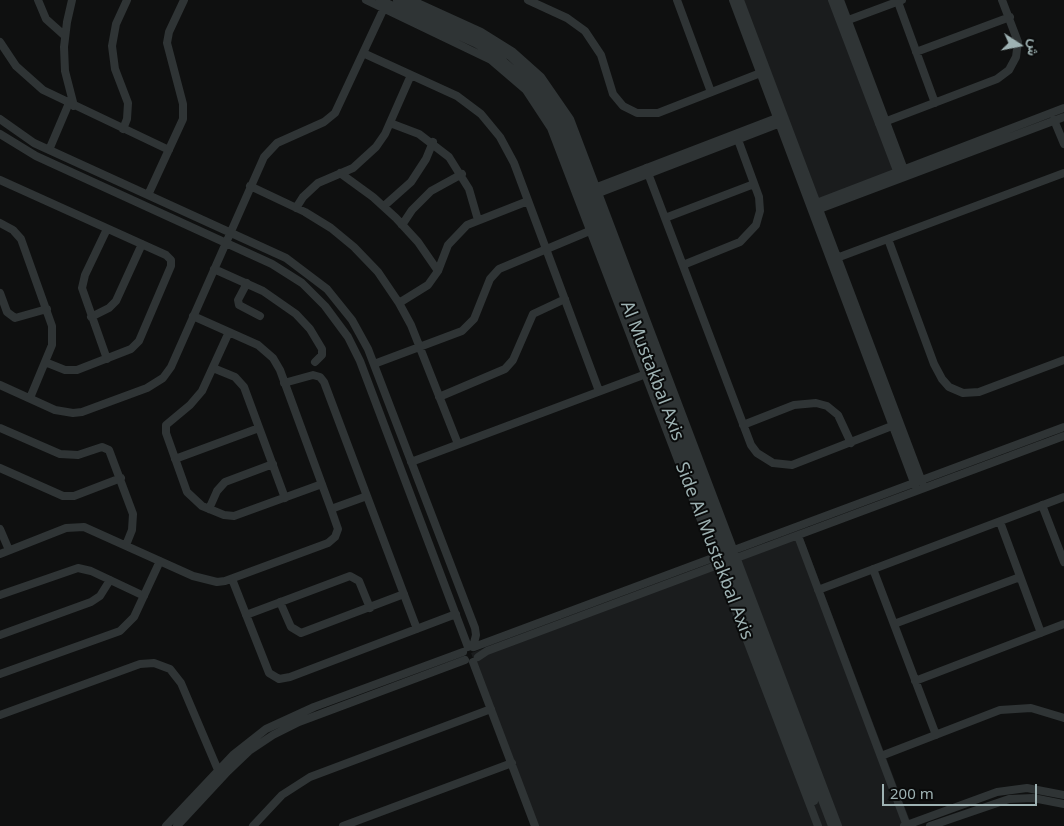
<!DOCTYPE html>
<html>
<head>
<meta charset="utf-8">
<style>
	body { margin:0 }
	#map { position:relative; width:1064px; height:826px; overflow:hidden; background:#0f1010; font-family:"Noto Sans",Vazirmatn,sans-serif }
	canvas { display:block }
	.north { position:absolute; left:994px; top:20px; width:50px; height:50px; -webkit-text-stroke:4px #0a0b0b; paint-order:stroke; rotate:101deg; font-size:14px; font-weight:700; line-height:20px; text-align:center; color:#9eb2b3 }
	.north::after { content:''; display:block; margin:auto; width:18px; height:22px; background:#9eb2b3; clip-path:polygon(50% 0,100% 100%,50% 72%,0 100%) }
	.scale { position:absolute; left:882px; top:784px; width:155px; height:22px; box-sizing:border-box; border:2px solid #9eb2b3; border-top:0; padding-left:6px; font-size:15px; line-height:18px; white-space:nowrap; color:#9eb2b3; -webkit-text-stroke:4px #0a0b0b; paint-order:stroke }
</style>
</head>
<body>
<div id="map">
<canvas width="1064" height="826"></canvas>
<div class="north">ش</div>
<div class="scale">200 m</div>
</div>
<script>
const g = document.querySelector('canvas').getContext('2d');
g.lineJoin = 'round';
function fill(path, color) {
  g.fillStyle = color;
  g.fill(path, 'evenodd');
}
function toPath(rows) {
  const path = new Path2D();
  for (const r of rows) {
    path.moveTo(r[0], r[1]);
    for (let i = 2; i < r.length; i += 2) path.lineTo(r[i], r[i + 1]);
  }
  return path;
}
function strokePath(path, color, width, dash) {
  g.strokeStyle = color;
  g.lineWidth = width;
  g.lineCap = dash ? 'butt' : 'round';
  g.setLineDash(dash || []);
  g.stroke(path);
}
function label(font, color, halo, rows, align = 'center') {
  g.font = font + ' "Noto Sans",sans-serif';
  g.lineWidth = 4;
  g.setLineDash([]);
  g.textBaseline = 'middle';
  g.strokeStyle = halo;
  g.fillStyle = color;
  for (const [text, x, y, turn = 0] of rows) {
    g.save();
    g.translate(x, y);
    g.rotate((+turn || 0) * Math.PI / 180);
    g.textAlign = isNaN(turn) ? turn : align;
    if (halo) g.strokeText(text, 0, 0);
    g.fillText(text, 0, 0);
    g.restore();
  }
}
fill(toPath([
	[736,0,836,0,902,174,814,207],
	[800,530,912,826,538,826,471,653]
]), '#1a1c1d');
strokePath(toPath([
	[38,0,46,19,65,36],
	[72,0,67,22,64,47,65,71,74,106],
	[366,0,491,60,526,90,551,128,818,826],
	[380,0,475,43,496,55,532,86,558,125,814,801],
	[397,0,478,37,510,56,537,81,564,122,832,826],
	[411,0,481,32,513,52,541,77,570,119,838,826],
	[528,0,567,18,585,31,601,55,613,94,623,106,637,113,658,113,763,72],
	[677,0,711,92],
	[733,0,915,485],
	[740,0,922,482],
	[832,0,899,176],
	[840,0,906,175],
	[898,2,935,103],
	[843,22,902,0],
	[0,42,16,66,43,90,169,150],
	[916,52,1010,17],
	[363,53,457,96,481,114,500,137,514,163,599,391],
	[0,119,34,143,286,258,327,289,352,320,368,349,475,628,476,635,473,647],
	[1054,120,1064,144],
	[390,123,419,134,449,157,469,189,478,220],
	[879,124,997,79,1009,70,1016,57,1018,42,1002,0],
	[123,129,127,119,128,103,115,69,112,46,116,24,127,0],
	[0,134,36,156,272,264,302,283,325,306,348,337,360,361,468,647],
	[49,150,69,103],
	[646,168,751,445,757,453,773,463,792,465,897,424],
	[340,173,373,197,396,218,418,242,438,271],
	[0,180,166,255,171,260,171,266,139,341,131,349,77,370,65,370,45,362],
	[250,186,305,212,331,228,354,247,378,272,399,303,411,325,458,444],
	[592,189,782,116],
	[596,194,783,122],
	[148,195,183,119,183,104,167,43,169,32,184,0],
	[814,204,1064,108],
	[384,206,411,182,426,159,433,142],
	[296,208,303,197,318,183,353,168,376,147,385,134,411,75],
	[814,211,1064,117],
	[665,218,754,184],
	[0,223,13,230,21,239,52,326,52,345,30,398],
	[402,225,412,210,431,191,462,174],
	[888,239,934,364,942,379,949,387,963,393,979,392,1064,360],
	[834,259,1064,173],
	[683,265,740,242,756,225,760,211,759,197,737,137],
	[214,269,263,291,296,314,310,329,322,349,322,355,315,362],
	[247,283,238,300,239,305,260,316],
	[0,293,7,312,15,318,47,309],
	[399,303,428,285,438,271,448,245,467,225,528,201],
	[91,317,109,308,116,301,142,244],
	[229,332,202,391,190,405,166,425,166,433,187,492,202,506,224,515,234,516,322,484],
	[107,359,82,288,85,275,107,229],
	[374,364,462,331,474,319,490,279,499,269,592,230],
	[213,368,235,377,244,387,285,498],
	[284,383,313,375,320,377,324,382,417,629],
	[0,385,55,410,73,413,82,412,147,388,163,378,171,367,264,157,277,143,324,122,335,113,384,8,388,5],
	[439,397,505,369,513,360,533,314,565,299],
	[743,425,794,405,816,403,827,406,838,415,851,443],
	[0,428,60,454,78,455,102,447,109,450,133,514,132,530,126,545],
	[175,459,259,428],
	[411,462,646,374],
	[0,468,63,496,74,496,121,478],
	[1042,505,1064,562],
	[209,509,217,491,225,482,273,464],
	[331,509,367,496],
	[1000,522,1041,633],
	[0,529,9,550],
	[798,536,907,826],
	[0,554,66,528,84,527,193,576,217,582,225,581,328,543,335,537,338,529,331,509,280,370,273,358,258,345,193,316],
	[873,569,936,735],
	[232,579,269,673,279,679,290,677,456,614],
	[818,590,1064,497],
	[0,595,78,568,91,571,144,596],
	[280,602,291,627,301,633,404,594],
	[246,615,350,576,359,581,370,608],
	[894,624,1020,577],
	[0,635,91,602,100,596,110,580],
	[474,647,1064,427],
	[478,657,487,651,1064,436],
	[473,662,535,826],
	[0,674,120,631,134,617,160,561],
	[915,681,1064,624],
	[0,715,140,664,154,663,170,669,181,683,218,770],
	[881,756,1000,710,1031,708,1064,718],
	[166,826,233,755,266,729,314,707,463,652],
	[177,826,228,771,249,751,273,735,299,722,465,660],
	[253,826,282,795,310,777,491,709],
	[343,826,512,763],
	[904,826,997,792,1027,788,1064,795],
	[930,826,1009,799,1033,798,1064,804]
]), '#2f3435', 8);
label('18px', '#9eb2b3', '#0a0b0b', [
	["Al Mustakbal Axis",652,371,69],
	["Side Al Mustakbal Axis",714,551,69]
]);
</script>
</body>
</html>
